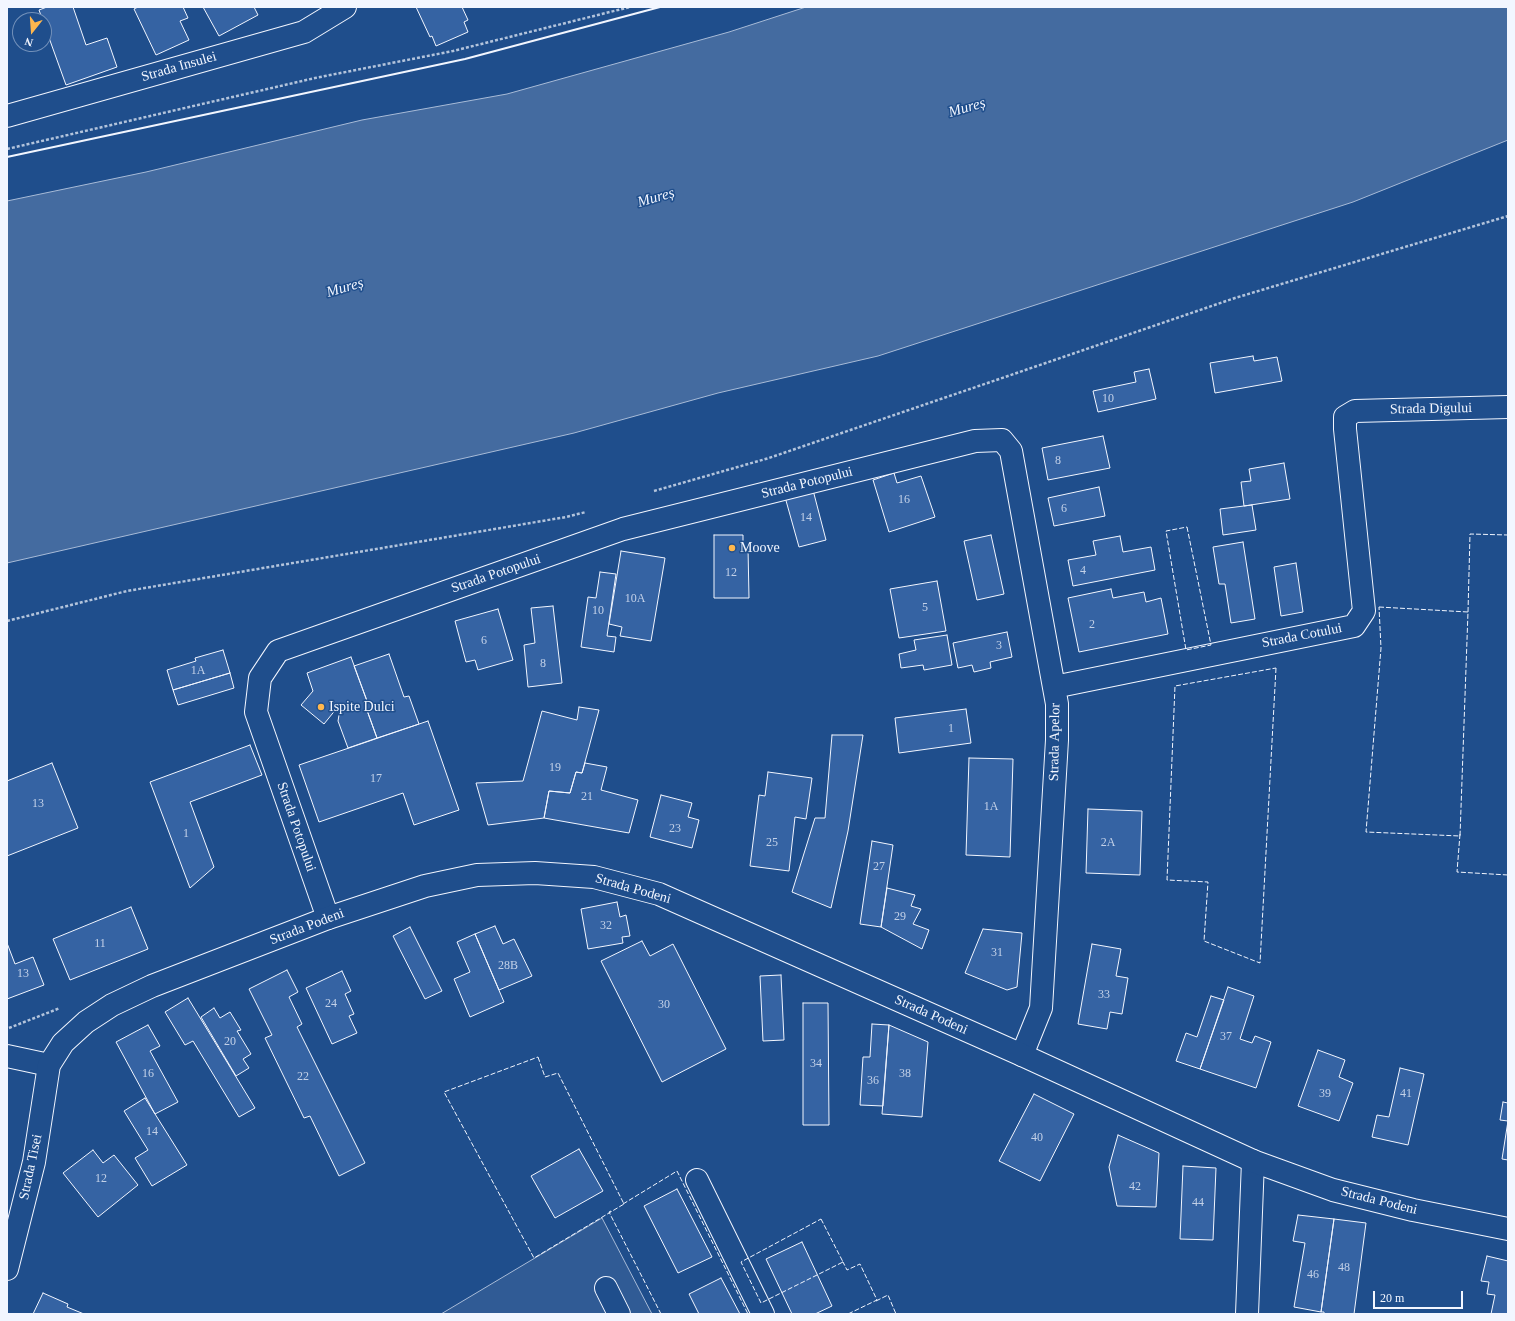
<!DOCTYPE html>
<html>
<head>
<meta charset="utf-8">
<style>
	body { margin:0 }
	#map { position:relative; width:1515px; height:1321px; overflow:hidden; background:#1f4e8c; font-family:Georgia,serif }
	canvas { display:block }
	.frame { position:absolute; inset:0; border:8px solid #f2f6ff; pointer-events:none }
	.north { position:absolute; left:12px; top:12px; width:40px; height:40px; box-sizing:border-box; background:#1f4e8c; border:1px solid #7391ba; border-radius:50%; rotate:197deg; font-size:11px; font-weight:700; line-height:16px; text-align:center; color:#f2f6ff }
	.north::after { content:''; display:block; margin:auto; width:14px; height:18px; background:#ffb74d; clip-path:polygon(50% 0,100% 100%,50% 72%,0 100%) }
	.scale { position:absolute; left:1373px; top:1291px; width:90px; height:18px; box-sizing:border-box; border:2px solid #f2f6ff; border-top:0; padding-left:5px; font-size:12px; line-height:14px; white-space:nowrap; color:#f2f6ff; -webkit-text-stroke:3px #1f4e8c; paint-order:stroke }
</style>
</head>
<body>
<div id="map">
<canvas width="1515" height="1321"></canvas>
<div class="frame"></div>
<div class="north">N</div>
<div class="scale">20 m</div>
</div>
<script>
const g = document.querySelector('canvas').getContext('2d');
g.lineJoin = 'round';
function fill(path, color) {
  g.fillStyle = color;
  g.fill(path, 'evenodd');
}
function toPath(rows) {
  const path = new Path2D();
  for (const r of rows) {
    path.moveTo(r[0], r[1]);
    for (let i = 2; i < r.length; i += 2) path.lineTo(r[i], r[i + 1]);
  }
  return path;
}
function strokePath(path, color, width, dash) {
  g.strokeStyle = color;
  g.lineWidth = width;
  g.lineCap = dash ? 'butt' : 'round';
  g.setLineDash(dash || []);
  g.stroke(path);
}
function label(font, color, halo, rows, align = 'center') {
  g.font = font + ' Georgia,serif';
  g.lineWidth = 3;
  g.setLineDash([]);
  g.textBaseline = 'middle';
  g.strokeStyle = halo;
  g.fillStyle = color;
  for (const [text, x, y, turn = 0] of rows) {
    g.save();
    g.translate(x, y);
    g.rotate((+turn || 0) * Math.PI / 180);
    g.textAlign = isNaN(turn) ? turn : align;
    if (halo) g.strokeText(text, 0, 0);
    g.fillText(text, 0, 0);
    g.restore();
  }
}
const built = toPath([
	[602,1218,652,1314,441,1314,602,1218]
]);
fill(built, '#305b95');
strokePath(built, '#a8bbd7', 1);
const water = toPath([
	[806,7,1508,7,1508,140,1353,202,878,356,718,393,574,433,7,563,7,201,146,172,362,120,507,94,729,32,806,7]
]);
fill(water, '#446ba0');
strokePath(water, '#a8bbd7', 1);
const building = toPath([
	[47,7,73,7,86,45,107,38,117,67,66,85,39,10,47,7],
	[138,7,183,7,188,18,180,21,189,40,156,55,134,9,138,7],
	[203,7,254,7,258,15,219,36,203,7],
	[416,7,462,7,468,20,464,22,468,32,436,46,432,36,430,37,416,7],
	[1253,356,1254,361,1277,357,1282,381,1215,393,1210,363,1253,356],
	[1149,369,1156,399,1098,412,1093,391,1136,382,1134,372,1149,369],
	[1103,436,1110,468,1048,480,1042,448,1103,436],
	[1284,463,1290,499,1244,506,1241,482,1251,481,1249,469,1284,463],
	[894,473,897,483,921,476,935,517,889,532,873,480,894,473],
	[1099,487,1105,516,1054,526,1048,498,1099,487],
	[813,490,826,540,799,547,785,497,813,490],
	[1252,505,1256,530,1223,535,1220,509,1252,505],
	[714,535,743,535,743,548,748,548,749,598,714,598,714,535],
	[991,535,1004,594,977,600,964,541,991,535],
	[1120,536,1123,552,1151,547,1155,570,1073,586,1068,560,1096,555,1093,541,1120,536],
	[1243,542,1255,619,1231,623,1225,584,1219,584,1213,547,1243,542],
	[621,551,665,558,651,641,620,636,622,627,609,624,621,551],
	[1296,563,1303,612,1281,616,1274,567,1296,563],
	[600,572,616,574,607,636,616,637,614,652,581,647,588,597,596,598,600,572],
	[937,581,946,631,899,638,890,589,937,581],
	[1111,589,1113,598,1144,592,1146,602,1161,598,1168,634,1079,652,1068,598,1111,589],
	[553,606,562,683,528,687,524,645,535,643,531,608,553,606],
	[498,609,513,660,478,670,475,660,466,662,455,621,498,609],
	[1007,632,1012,657,990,662,991,668,974,672,972,665,958,668,953,643,1007,632],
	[947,635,952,665,924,670,923,665,901,668,899,654,916,650,914,640,947,635],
	[223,650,230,673,173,690,167,670,196,661,195,658,223,650],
	[389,654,404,697,409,696,419,724,377,738,364,702,367,701,354,666,389,654],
	[351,657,367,701,364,702,377,738,348,748,338,721,341,703,324,724,301,705,313,691,307,673,351,657],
	[230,673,234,688,178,705,173,690,230,673],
	[579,707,599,710,582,773,576,772,570,793,549,791,544,818,488,825,476,783,523,781,542,711,577,720,579,707],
	[966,709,971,743,899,753,895,718,966,709],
	[428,721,459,810,414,825,403,793,319,822,299,765,428,721],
	[832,735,863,735,848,831,831,908,792,892,815,818,825,818,832,735],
	[250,745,262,775,190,802,214,867,190,888,150,782,250,745],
	[969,758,1013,759,1010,857,966,855,969,758],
	[52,763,78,828,7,856,7,781,52,763],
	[585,763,607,767,601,790,638,800,629,833,544,818,549,791,570,793,576,772,582,773,585,763],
	[768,772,812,778,806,819,795,817,789,871,750,866,759,795,765,796,768,772],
	[661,795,692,803,688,817,699,820,692,848,650,837,661,795],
	[1088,809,1142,811,1140,875,1086,873,1088,809],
	[872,841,893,845,881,927,860,924,872,841],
	[887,888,915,895,911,906,921,909,913,924,929,930,922,949,881,927,887,888],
	[617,902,620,917,626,915,630,936,622,937,623,943,588,949,581,909,617,902],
	[131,907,148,949,70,980,53,939,131,907],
	[495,926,503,944,514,939,532,976,499,990,475,934,495,926],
	[410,927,442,991,425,999,393,936,410,927],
	[983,929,1022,933,1017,987,1007,990,965,973,983,929],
	[475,934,504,1002,470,1017,454,979,470,972,457,942,475,934],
	[642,941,650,956,673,944,726,1049,662,1082,601,961,642,941],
	[7,943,15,964,33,957,44,985,7,999,7,943],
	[1092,944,1121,949,1116,976,1128,978,1122,1014,1110,1012,1107,1029,1078,1024,1092,944],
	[287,970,298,992,289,997,302,1024,297,1027,365,1163,339,1176,310,1116,304,1118,265,1038,272,1035,249,989,287,970],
	[342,971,351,991,345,994,354,1014,349,1016,357,1033,332,1044,306,988,342,971],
	[781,975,784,1040,763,1041,760,976,781,975],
	[1228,987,1254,996,1240,1039,1252,1043,1255,1036,1271,1042,1256,1088,1200,1069,1228,987],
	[1211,996,1224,1000,1200,1069,1176,1061,1186,1033,1197,1037,1211,996],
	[188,998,255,1108,239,1117,193,1041,185,1045,165,1012,188,998],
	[803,1003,828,1003,829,1125,803,1125,803,1003],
	[214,1008,220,1018,230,1012,241,1030,237,1031,251,1054,243,1059,249,1068,236,1076,201,1017,214,1008],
	[872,1024,889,1025,883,1106,860,1105,863,1057,870,1057,872,1024],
	[148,1025,160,1046,150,1051,178,1102,155,1114,116,1042,148,1025],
	[889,1025,928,1042,922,1117,882,1114,889,1025],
	[1318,1050,1345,1060,1339,1077,1353,1083,1339,1121,1298,1106,1318,1050],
	[1400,1068,1424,1074,1408,1145,1372,1137,1377,1115,1389,1117,1400,1068],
	[1034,1094,1074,1114,1040,1181,999,1161,1034,1094],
	[145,1098,187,1165,152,1186,135,1158,148,1150,124,1111,145,1098],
	[1503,1102,1508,1103,1508,1121,1500,1120,1503,1102],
	[1508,1121,1508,1160,1502,1159,1508,1121],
	[1118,1135,1159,1153,1156,1207,1117,1206,1109,1167,1118,1135],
	[579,1149,603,1191,555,1218,531,1176,579,1149],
	[93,1150,103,1163,114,1155,138,1185,98,1217,63,1173,93,1150],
	[1183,1166,1216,1168,1213,1240,1180,1239,1183,1166],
	[677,1189,712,1257,678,1273,644,1206,677,1189],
	[1298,1215,1334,1219,1321,1312,1294,1307,1305,1243,1293,1241,1298,1215],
	[1334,1219,1366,1223,1354,1314,1324,1314,1324,1312,1321,1312,1334,1219],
	[802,1242,832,1306,815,1314,792,1314,766,1259,802,1242],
	[1487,1256,1508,1261,1508,1314,1491,1314,1495,1295,1487,1294,1489,1282,1481,1281,1487,1256],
	[721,1278,740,1314,699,1314,689,1294,721,1278],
	[43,1293,68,1304,67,1307,84,1314,33,1314,43,1293]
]);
fill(building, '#3563a3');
strokePath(building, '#f2f6ff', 1);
const street = toPath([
	[7,116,304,32,345,7],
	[1054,687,1354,626,1364,611,1345,429,1345,417,1355,411,1508,407],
	[328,918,256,712,260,678,278,651,623,529,975,441,1002,440,1011,451,1057,704,1057,740,1041,1008,1022,1055],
	[7,1056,49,1065],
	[697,1180,763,1314],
	[606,1288,619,1314],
	[1247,1314,1253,1161]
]);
const secondary = toPath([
	[7,1269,34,1162,49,1065,63,1043,86,1022,112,1005,152,986,328,918,425,886,477,875,535,873,594,877,659,894,1022,1055,1253,1161,1333,1190,1413,1210,1508,1229]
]);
strokePath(street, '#f2f6ff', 24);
strokePath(secondary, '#f2f6ff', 24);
strokePath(toPath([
	[7,149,315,78,453,51,630,7],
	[654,491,769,458,1235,298,1508,216],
	[7,621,127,591,566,517,586,512],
	[9,1028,60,1008]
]), '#b3c4dc', 2.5, [3, 2]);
strokePath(street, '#1f4e8c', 22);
strokePath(secondary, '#1f4e8c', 22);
strokePath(toPath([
	[1187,527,1211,645,1186,650,1166,531,1187,527],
	[1379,607,1468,612,1460,836,1366,832,1381,648,1379,607],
	[1468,612,1470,534,1508,535],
	[1276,668,1260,963,1204,941,1208,882,1167,880,1175,686,1276,668],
	[1460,834,1457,872,1508,875],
	[538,1057,545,1077,558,1073,624,1204,534,1258,444,1092,538,1057],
	[623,1204,677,1171,748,1314],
	[611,1211,609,1212,661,1314],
	[821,1219,843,1262,761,1303,741,1262,821,1219],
	[842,1262,843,1262,847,1270,860,1264,877,1300,848,1314],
	[876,1301,888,1295,896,1314]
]), '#f2f6ff', 1, [5, 2]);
strokePath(toPath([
	[7,157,465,59,660,7]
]), '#f2f6ff', 2);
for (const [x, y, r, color] of [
	[732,548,4,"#ffb74d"],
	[321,707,4,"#ffb74d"]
]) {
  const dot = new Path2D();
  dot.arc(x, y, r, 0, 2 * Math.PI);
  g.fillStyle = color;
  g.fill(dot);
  strokePath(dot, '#1f4e8c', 1.5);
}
label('12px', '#c3d1e8', null, [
	["10",1108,399],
	["8",1058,461],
	["16",904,500],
	["6",1064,509],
	["14",806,518],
	["4",1083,571],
	["12",731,573],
	["10A",635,599],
	["5",925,608],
	["10",598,611],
	["2",1092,625],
	["6",484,641],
	["3",999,646],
	["8",543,664],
	["1A",198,671],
	["1",951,729],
	["19",555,768],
	["17",376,779],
	["21",587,797],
	["13",38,804],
	["1A",991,807],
	["23",675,829],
	["1",186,834],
	["25",772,843],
	["2A",1108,843],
	["27",879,867],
	["29",900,917],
	["32",606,926],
	["11",100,944],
	["31",997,953],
	["28B",508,966],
	["13",23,974],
	["33",1104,995],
	["24",331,1004],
	["30",664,1005],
	["37",1226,1037],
	["20",230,1042],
	["34",816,1064],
	["16",148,1074],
	["38",905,1074],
	["22",303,1077],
	["36",873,1081],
	["39",1325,1094],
	["41",1406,1094],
	["14",152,1132],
	["40",1037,1138],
	["12",101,1179],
	["42",1135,1187],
	["44",1198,1203],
	["48",1344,1268],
	["46",1313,1275]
]);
label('14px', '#f2f6ff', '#1f4e8c', [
	["Strada Insulei",179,67,-16],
	["Strada Digului",1431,409,-1],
	["Strada Potopului",807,483,-14],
	["Strada Potopului",496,574,-19],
	["Strada Cotului",1302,636,-11],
	["Strada Apelor",1055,742,-89],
	["Strada Potopului",296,827,71],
	["Strada Podeni",633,889,16],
	["Strada Podeni",307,927,-21],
	["Strada Podeni",931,1015,24],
	["Strada Tisei",31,1167,-78],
	["Strada Podeni",1379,1201,14]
]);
label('14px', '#f2f6ff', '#1f4e8c', [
	["Moove",740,548],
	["Ispite Dulci",329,707]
], 'left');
label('italic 15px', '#f2f6ff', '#1f4e8c', [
	["Mureș",967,108,-16],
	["Mureș",656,198,-16],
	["Mureș",345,288,-16]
]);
</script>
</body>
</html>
